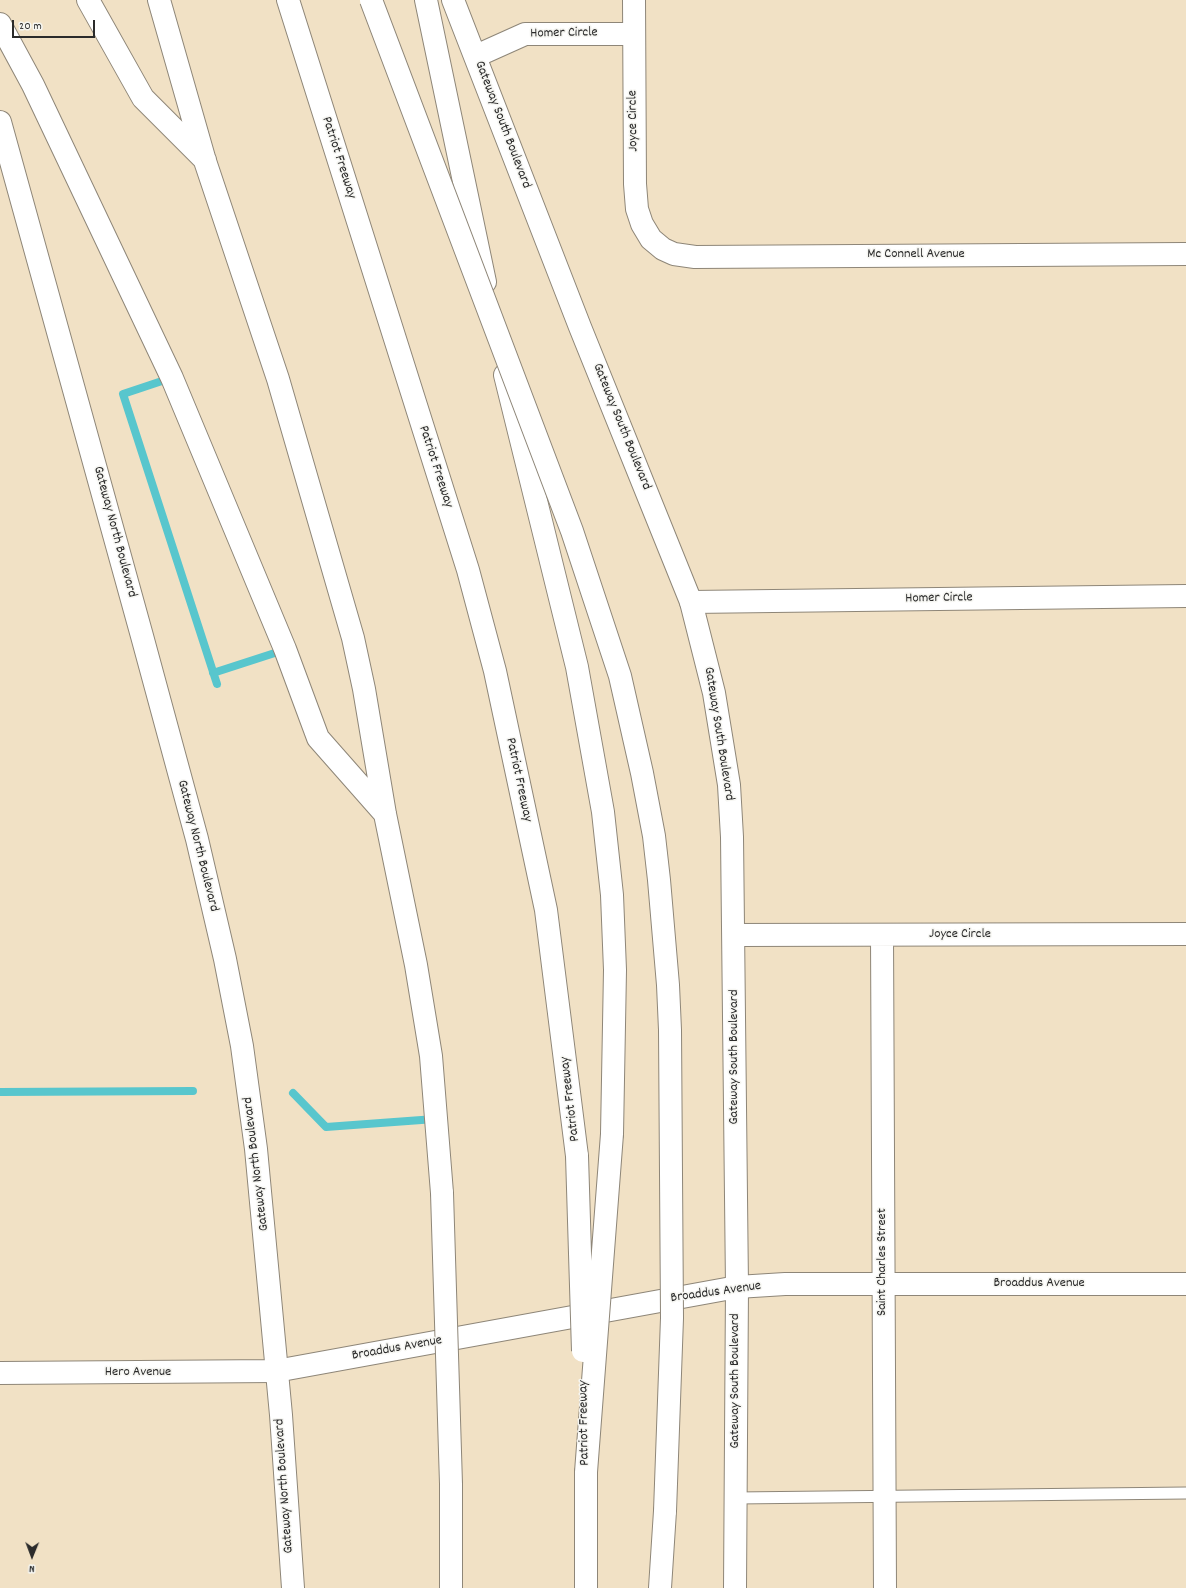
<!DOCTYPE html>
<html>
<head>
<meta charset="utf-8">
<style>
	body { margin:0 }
	#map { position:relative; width:1186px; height:1588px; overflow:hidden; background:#f1e1c5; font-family:Dekko,sans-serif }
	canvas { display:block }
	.north { position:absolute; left:12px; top:1536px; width:40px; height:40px; -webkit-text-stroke:3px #f6f6f2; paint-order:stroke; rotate:181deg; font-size:11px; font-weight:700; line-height:16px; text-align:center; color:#2b2b2b }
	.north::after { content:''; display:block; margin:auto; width:14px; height:18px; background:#2b2b2b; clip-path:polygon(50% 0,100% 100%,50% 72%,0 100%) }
	.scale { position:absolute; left:12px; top:20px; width:83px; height:18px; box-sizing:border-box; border:2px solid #2b2b2b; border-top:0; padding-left:5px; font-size:12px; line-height:14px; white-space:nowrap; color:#2b2b2b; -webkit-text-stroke:3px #f6f6f2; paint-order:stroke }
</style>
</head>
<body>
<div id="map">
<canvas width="1186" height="1588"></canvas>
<div class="north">N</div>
<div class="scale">20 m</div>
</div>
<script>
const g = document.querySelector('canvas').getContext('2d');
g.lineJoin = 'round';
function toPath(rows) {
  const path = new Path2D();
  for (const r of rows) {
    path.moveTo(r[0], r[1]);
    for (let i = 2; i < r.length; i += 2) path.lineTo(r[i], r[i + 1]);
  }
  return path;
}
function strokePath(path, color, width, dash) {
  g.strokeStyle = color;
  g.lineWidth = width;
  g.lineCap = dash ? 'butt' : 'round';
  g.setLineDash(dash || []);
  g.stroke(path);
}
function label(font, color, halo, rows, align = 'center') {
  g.font = font + ' Dekko,sans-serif';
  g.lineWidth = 3;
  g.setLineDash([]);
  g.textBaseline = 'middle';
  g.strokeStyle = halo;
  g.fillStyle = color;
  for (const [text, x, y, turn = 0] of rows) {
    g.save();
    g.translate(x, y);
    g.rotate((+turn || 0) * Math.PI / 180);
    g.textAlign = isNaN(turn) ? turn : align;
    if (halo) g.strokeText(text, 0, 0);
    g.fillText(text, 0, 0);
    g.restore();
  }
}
strokePath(toPath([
	[171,378,123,394,217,684],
	[213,673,284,650],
	[0,1092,193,1091],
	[293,1093,326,1127,435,1119]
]), '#58c6cd', 8);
const lane = toPath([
	[736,1498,1186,1493]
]);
const street = toPath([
	[634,0,635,184,637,209,642,224,651,239,663,249,674,254,695,257,1186,254],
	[476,56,525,34,633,34],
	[691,602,1186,596],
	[734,935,1186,934],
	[882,936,885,1588],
	[0,1373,276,1371,737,1287,785,1284,1186,1284]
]);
const secondary = toPath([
	[453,0,580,327,691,602,714,693,729,785,732,837,737,1287,735,1588],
	[0,122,142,636,197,839,225,959,242,1046,256,1149,281,1415,293,1588]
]);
const highway = toPath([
	[88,0,143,98,205,160],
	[159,0,205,161,278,379,353,638,364,689,385,814,416,965,431,1056,442,1193],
	[288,0,468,570,495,671,546,910,577,1156],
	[426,0,485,282],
	[0,24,33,85,172,378,285,649,318,738,385,814],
	[505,375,577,667,603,812,612,895,615,970,612,1134],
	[586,1472,586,1588],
	[451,1588,451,1484],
	[660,1588,665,1511]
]);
strokePath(lane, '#8e8678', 13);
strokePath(street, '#8e8678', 24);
strokePath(secondary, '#8e8678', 24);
strokePath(highway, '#8e8678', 24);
strokePath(lane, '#fff', 11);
strokePath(street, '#fff', 22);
strokePath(secondary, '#fff', 22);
strokePath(highway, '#fff', 22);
const highwayBridge = toPath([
	[371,0,572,531,620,676,642,773,654,836,659,880,668,985,670,1030,672,1318,665,1511],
	[577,1156,583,1351],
	[442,1193,451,1484],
	[586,1472,612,1134]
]);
strokePath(highwayBridge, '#8e8678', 24, []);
strokePath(highwayBridge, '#fff', 22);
label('14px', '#2b2b2b', '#f6f6f2', [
	["Homer Circle",564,34,-1],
	["Joyce Circle",634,121,-91],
	["Gateway South Boulevard",502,125,69],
	["Patriot Freeway",338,158,72],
	["Mc Connell Avenue",916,255],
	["Gateway South Boulevard",621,427,68],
	["Patriot Freeway",435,467,72],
	["Gateway North Boulevard",114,532,75],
	["Homer Circle",939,599,-1],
	["Gateway South Boulevard",718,734,81],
	["Patriot Freeway",518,780,78],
	["Gateway North Boulevard",197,846,76],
	["Joyce Circle",960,935],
	["Gateway South Boulevard",735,1057,-90],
	["Patriot Freeway",571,1099,-97],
	["Gateway North Boulevard",257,1164,-97],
	["Saint Charles Street",883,1262,-90],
	["Broaddus Avenue",1039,1284],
	["Broaddus Avenue",716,1293,-8],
	["Broaddus Avenue",397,1349,-10],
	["Hero Avenue",138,1373],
	["Gateway South Boulevard",736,1381,-90],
	["Patriot Freeway",585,1423,-91],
	["Gateway North Boulevard",285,1486,-94]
]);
</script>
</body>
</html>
